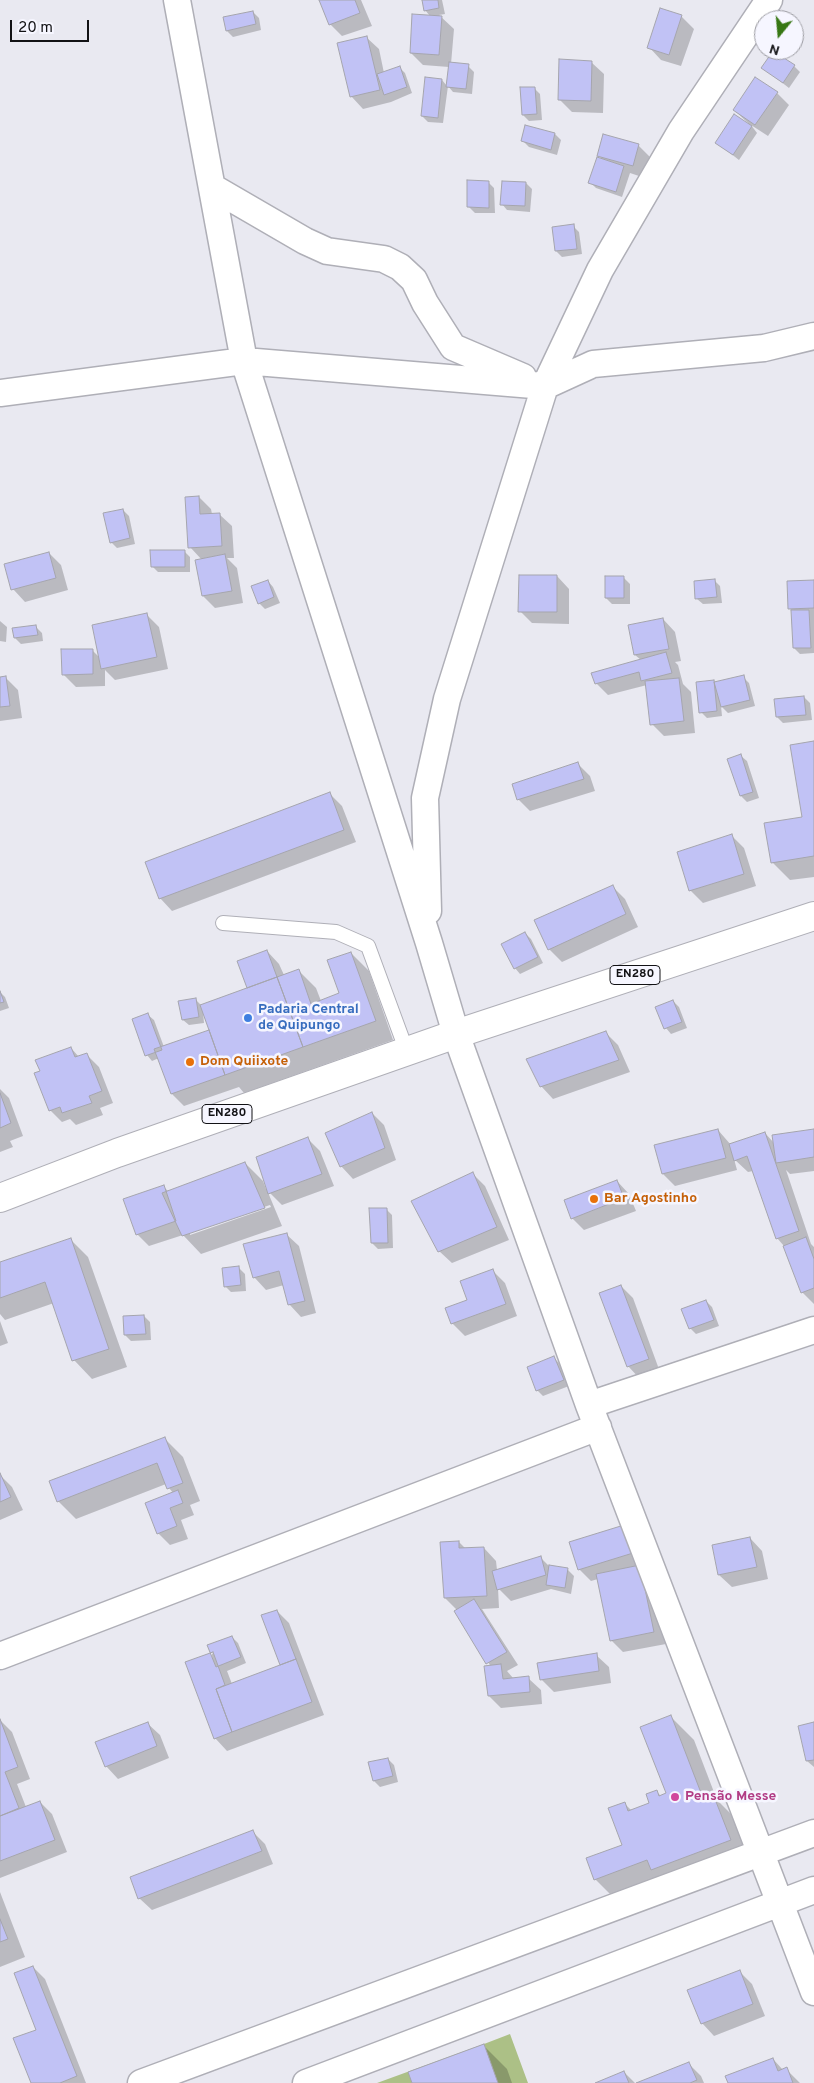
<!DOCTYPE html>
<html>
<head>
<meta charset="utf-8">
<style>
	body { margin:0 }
	#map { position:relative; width:814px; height:2083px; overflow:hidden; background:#e9e9f1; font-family:Overpass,sans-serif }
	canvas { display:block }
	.north { position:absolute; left:754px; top:10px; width:50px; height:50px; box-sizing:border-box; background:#f6f6ff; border:1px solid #9b9ba1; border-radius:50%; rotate:197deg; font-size:14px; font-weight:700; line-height:20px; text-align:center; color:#121215 }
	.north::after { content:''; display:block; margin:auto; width:18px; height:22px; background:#377714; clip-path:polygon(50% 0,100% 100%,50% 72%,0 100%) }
	.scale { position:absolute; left:10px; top:20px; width:79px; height:22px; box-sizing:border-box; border:2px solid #121215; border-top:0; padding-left:6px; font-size:15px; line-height:18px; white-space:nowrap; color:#121215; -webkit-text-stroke:4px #f6f6ff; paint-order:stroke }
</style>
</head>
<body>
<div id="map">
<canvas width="814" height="2083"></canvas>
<div class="north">N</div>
<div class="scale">20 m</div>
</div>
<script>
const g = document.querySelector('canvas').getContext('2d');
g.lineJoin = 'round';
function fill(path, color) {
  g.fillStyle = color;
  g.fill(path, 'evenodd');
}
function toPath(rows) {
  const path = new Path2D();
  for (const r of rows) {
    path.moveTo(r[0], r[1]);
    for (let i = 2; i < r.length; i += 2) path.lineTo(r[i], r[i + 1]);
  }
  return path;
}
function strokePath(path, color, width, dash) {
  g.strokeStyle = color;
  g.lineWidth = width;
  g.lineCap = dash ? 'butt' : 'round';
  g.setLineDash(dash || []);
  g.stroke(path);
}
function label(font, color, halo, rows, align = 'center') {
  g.font = font + ' Overpass,sans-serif';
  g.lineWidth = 5;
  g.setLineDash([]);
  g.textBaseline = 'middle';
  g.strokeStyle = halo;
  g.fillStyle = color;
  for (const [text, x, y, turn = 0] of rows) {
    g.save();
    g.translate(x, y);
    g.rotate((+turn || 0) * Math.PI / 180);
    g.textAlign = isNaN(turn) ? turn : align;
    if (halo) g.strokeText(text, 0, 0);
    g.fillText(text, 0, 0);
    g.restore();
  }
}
fill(toPath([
	[510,2034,528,2083,377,2083,484,2044]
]), '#acc086');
fill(toPath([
	[321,0,361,0,372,26,342,36,330,24],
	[423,0,442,0,445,14,439,15,454,29,451,64,468,66,474,72,472,94,453,92,448,86,443,123,428,122,422,116,442,80,447,86,449,67,423,65,411,53,430,16,425,10],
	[253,12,259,18,261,30,233,37,227,31],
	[681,16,694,29,681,66,661,60,649,47],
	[366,37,379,49,384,73,399,67,405,73,412,93,391,102,363,109,351,96],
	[591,62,604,74,603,113,572,112,560,100],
	[794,66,800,72,789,88,763,68],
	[534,88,540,94,542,120,529,121,523,115],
	[777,93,789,105,768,136,751,125,757,133,739,160,717,143,748,123,734,110],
	[526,127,555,134,561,140,557,155,529,147,523,141],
	[638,145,651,158,645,178,630,173,622,197,596,188,590,182,604,161,598,155],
	[488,182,494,188,495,213,475,213,469,207],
	[526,183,532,189,530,212,507,210,502,204],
	[573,226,579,232,582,254,562,257,556,251],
	[199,497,211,509,212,514,219,514,232,526,234,558,227,558,237,568,243,603,215,608,203,596,202,560,190,547],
	[123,510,129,516,135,544,117,548,111,542],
	[184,551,190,557,190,572,158,572,152,566],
	[49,553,61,565,68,590,25,602,13,589],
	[557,576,569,589,569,624,532,623,520,611],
	[624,578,630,584,630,604,612,604,606,598],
	[714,580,720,586,722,603,703,604,697,599],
	[268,581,273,587,280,603,265,609,259,603],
	[814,581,814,653,800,654,794,648,792,611,790,608],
	[147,615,159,627,168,669,115,680,105,670,105,686,76,687,63,674,92,650,100,658],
	[663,619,675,632,681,661,675,662,678,665,683,684,691,692,695,733,664,736,652,724,647,685,608,695,596,683,641,660,635,655],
	[0,621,7,627,6,642,0,641],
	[36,627,42,633,43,641,21,644,15,638],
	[5,677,18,690,22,718,0,721,0,678],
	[743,677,749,683,755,706,728,713,721,706,722,716,707,718,701,712,713,682,715,684],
	[804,697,810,703,812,720,783,723,777,717],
	[814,742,814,877,790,880,772,862,803,818],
	[741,756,747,761,759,798,747,802,741,796],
	[578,764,590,776,595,791,530,811,518,799],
	[330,794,342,806,356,842,172,911,160,898],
	[732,836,744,848,756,886,703,903,690,890],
	[612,886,625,899,638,927,562,962,549,949],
	[525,933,531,939,543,963,520,974,515,968],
	[267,951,279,964,284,975,298,970,316,988,321,1001,341,994,351,953,369,971,393,1040,244,1093,239,1087,184,1106,172,1094,159,1058,152,1061,147,1055,148,1015,154,1020,164,1047,210,1031,203,1012,204,1023,189,1025,183,1020,195,999,202,1006,249,988],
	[0,992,5,997,9,1008,0,1011],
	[673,1001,679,1007,687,1028,671,1034,666,1028],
	[606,1033,618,1045,630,1072,553,1099,541,1086],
	[71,1048,79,1057,86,1054,99,1067,113,1103,100,1108,103,1115,76,1125,70,1119,62,1122,50,1110,41,1072],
	[0,1089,9,1098,23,1136,10,1141,13,1147,0,1152],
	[372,1113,384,1125,396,1160,353,1179,341,1166],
	[718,1130,731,1145,765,1133,774,1143,814,1130,814,1171,790,1174,786,1170,811,1244,814,1247,814,1304,802,1292,784,1246,777,1238,753,1171,748,1172,734,1159,737,1170,675,1186,663,1174],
	[308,1139,320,1151,334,1186,282,1205,267,1190,282,1226,201,1254,183,1235,149,1246,137,1234,163,1186,169,1192,245,1163,263,1181,266,1189],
	[270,1205,271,1207,190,1235,190,1232],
	[473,1174,485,1186,509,1240,452,1263,439,1251],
	[617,1181,629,1194,636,1211,584,1230,572,1218],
	[386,1209,392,1215,393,1248,378,1249,372,1243],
	[286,1234,299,1246,316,1313,301,1317,289,1304,284,1285,266,1290,254,1277],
	[70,1239,88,1257,127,1367,92,1379,74,1360,54,1303,5,1320,0,1314,0,1264],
	[239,1268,245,1274,246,1291,231,1292,225,1286],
	[493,1271,505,1283,517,1316,465,1336,452,1323],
	[621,1286,633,1298,660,1372,640,1379,628,1366],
	[706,1301,712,1307,719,1326,696,1334,691,1329,683,1310],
	[144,1316,150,1322,151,1340,131,1341,125,1335],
	[0,1321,8,1343,0,1346],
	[554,1358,560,1364,569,1386,543,1396,537,1390],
	[164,1438,183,1457,200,1501,190,1505,194,1515,181,1520,188,1539,170,1545,158,1533,173,1493,166,1484,76,1519,58,1501],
	[0,1475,12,1487,23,1510,0,1520],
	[637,1523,666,1644,623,1652,611,1640,598,1579,591,1581,579,1569],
	[750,1538,762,1551,768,1579,732,1587,719,1575,713,1546],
	[459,1542,466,1549,484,1548,496,1561,497,1570,540,1557,550,1567,568,1570,574,1576,571,1594,551,1589,511,1601,498,1588,499,1608,482,1609,518,1665,507,1671,513,1678,528,1678,541,1690,542,1704,501,1708,489,1696,491,1667,457,1610,445,1598],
	[277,1611,289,1623,324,1715,227,1751,215,1738,212,1654,232,1637,238,1643,246,1663,227,1671,232,1684,282,1666,263,1616],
	[596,1655,609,1667,611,1683,554,1692,541,1679],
	[671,1717,694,1740,717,1800,736,1819,754,1863,619,1903,595,1879,623,1845,624,1803,632,1811,651,1804,656,1791,661,1796,668,1794],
	[0,1720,12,1732,30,1779,17,1784,26,1807,40,1802,52,1814,67,1852,0,1878],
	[147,1723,160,1735,169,1758,118,1779,106,1766],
	[814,1724,814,1767,807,1761],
	[388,1759,394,1765,398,1782,380,1787,374,1781],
	[253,1832,265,1844,273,1864,152,1910,139,1898],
	[0,1892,25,1957,0,1967],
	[33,1967,45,1979,86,2083,32,2083,38,2030],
	[740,1972,752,1984,765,2016,714,2036,702,2023],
	[484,2046,507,2069,512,2083,413,2083],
	[773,2059,783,2070,786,2069,800,2083,729,2083],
	[689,2064,701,2076,704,2083,639,2083],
	[624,2072,635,2083,597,2083]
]), '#0003');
const building = toPath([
	[319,0,355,0,360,13,329,25,319,0],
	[422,0,438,0,439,8,424,11,422,0],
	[660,8,682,15,669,55,647,48,660,8],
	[253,11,256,24,226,31,223,17,253,11],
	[412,14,442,16,439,55,410,53,412,14],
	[367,36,380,90,350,97,337,43,367,36],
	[773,51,795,65,783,83,761,68,773,51],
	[559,59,592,61,591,101,558,100,559,59],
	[449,62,469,64,466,89,446,87,449,62],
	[400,66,407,87,384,95,377,74,400,66],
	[425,77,442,79,438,118,421,116,425,77],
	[755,77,778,92,755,125,733,110,755,77],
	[520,87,535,87,537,114,522,115,520,87],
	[734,114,752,126,733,155,715,143,734,114],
	[525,125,555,133,551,150,521,141,525,125],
	[603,134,639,144,633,166,597,156,603,134],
	[597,157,624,166,616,192,588,183,597,157],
	[467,180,489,181,489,208,467,207,467,180],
	[502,181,526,182,525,206,500,205,502,181],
	[574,224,577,249,555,251,552,227,574,224],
	[199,496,200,514,220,513,222,546,188,548,185,497,199,496],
	[123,509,130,538,110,543,103,513,123,509],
	[150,550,185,550,185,567,151,567,150,550],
	[49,552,56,578,11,590,4,564,49,552],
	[225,554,232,591,202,596,195,560,225,554],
	[519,575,557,575,557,612,518,612,519,575],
	[605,576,624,576,624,598,605,598,605,576],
	[715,579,717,597,695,599,694,581,715,579],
	[268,580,274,597,258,604,251,586,268,580],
	[814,580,814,608,788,609,787,581,814,580],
	[791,610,809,610,811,648,793,648,791,610],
	[147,613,157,657,101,669,92,625,147,613],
	[663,618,669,649,634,655,628,625,663,618],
	[36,625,38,635,14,638,12,628,36,625],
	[61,649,93,649,93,674,62,675,61,649],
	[666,652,672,673,641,681,639,672,595,684,591,673,666,652],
	[744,675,750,700,721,707,714,682,744,675],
	[6,676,10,706,0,707,0,677,6,676],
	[679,678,684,721,650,725,645,681,679,678],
	[714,680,717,711,699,713,696,682,714,680],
	[804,696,806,715,776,717,774,699,804,696],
	[814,741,814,856,771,863,764,823,802,817,790,745,814,741],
	[741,754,753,792,740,796,727,759,741,754],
	[578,762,584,779,517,800,512,784,578,762],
	[330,792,344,830,159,899,145,862,330,792],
	[732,834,744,874,689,891,677,852,732,834],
	[613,885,626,914,548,950,534,920,613,885],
	[525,932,538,957,514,969,501,944,525,932],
	[267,950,277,977,247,988,237,961,267,950],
	[351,952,376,1021,303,1047,277,977,299,969,311,1004,339,993,327,960,351,952],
	[277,977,303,1047,225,1075,200,1005,277,977],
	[0,991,4,1002,0,1003,0,991],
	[196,998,199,1017,182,1020,178,1001,196,998],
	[673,1000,682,1022,664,1029,655,1007,673,1000],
	[148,1013,162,1050,145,1056,132,1019,148,1013],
	[209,1030,225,1075,171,1094,154,1049,209,1030],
	[606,1031,619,1060,540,1087,526,1059,606,1031],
	[71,1047,75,1057,87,1053,102,1091,89,1096,92,1103,62,1113,60,1107,49,1111,34,1073,40,1071,35,1060,71,1047],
	[0,1093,11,1123,0,1128,0,1093],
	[372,1112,385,1148,340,1167,325,1133,372,1112],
	[718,1129,726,1158,662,1174,654,1145,718,1129],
	[814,1129,814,1157,776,1163,772,1135,814,1129],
	[765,1132,799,1231,776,1239,747,1156,734,1161,729,1144,765,1132],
	[308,1137,322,1174,268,1194,256,1157,308,1137],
	[245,1162,265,1208,182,1236,162,1193,245,1162],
	[473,1172,497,1227,438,1252,411,1201,473,1172],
	[617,1180,624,1198,571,1219,564,1200,617,1180],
	[164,1185,176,1221,136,1235,123,1199,164,1185],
	[369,1208,387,1208,388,1243,371,1243,369,1208],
	[287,1233,305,1301,288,1305,279,1271,253,1278,243,1244,287,1233],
	[806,1237,814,1259,814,1288,801,1293,783,1246,806,1237],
	[71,1238,109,1349,72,1361,45,1282,0,1298,0,1262,71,1238],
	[239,1266,241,1285,224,1287,222,1268,239,1266],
	[493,1269,506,1304,451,1324,445,1308,467,1300,460,1281,493,1269],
	[621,1285,649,1359,627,1367,599,1293,621,1285],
	[706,1300,714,1320,689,1329,681,1309,706,1300],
	[144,1315,146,1334,124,1335,123,1316,144,1315],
	[554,1356,564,1380,536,1391,527,1367,554,1356],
	[165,1437,183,1483,167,1489,157,1463,57,1502,49,1481,165,1437],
	[0,1473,11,1497,0,1502,0,1473],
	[178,1490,183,1503,170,1508,177,1526,157,1534,145,1503,178,1490],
	[637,1521,646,1549,578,1570,569,1542,637,1521],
	[750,1537,757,1567,718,1575,712,1545,750,1537],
	[459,1541,459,1548,484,1547,487,1596,444,1598,440,1542,459,1541],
	[541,1556,546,1575,497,1590,492,1571,541,1556],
	[549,1565,568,1568,565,1588,546,1585,549,1565],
	[640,1565,654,1632,610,1641,596,1574,640,1565],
	[474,1599,507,1652,486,1664,454,1611,474,1599],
	[277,1610,296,1659,280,1665,261,1615,277,1610],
	[232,1636,241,1657,216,1667,207,1645,232,1636],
	[213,1652,225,1685,216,1689,232,1732,214,1739,185,1662,213,1652],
	[597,1653,599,1671,540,1680,537,1663,597,1653],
	[296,1659,312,1702,232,1732,216,1689,296,1659],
	[501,1664,503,1679,529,1676,530,1692,488,1696,484,1666,501,1664],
	[671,1715,703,1798,713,1794,731,1840,651,1870,647,1860,594,1880,586,1858,622,1845,608,1808,625,1802,628,1811,649,1803,646,1794,657,1790,659,1796,666,1793,640,1727,671,1715],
	[0,1719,18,1767,5,1772,19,1808,0,1816,0,1719],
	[148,1722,157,1746,105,1767,95,1742,148,1722],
	[814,1722,814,1760,806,1761,798,1726,814,1722],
	[388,1758,393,1776,373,1781,368,1762,388,1758],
	[40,1801,55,1840,0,1861,0,1816,40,1801],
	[253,1830,262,1851,138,1899,130,1877,253,1830],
	[0,1919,8,1939,0,1942,0,1919],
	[33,1966,77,2076,60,2083,31,2083,13,2038,36,2030,14,1973,33,1966],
	[740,1970,753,2004,701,2024,687,1990,740,1970],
	[484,2044,498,2083,412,2083,408,2072,484,2044],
	[773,2058,778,2071,787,2067,793,2083,728,2083,725,2076,773,2058],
	[689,2062,697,2080,690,2083,636,2083,689,2062],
	[624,2071,629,2083,595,2083,624,2071]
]);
fill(building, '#c1c2f5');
strokePath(building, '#a5a5ad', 1);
const service = toPath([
	[223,923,336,932,368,946,407,1052]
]);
const minor = toPath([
	[177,0,244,361,429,943,456,1034,589,1405,814,1992],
	[212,187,305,241,327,251,384,259,400,267,414,280,425,303,453,347,523,377],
	[0,393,244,361,545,386,593,364,764,348,814,336],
	[428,911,425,798,447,699,545,386,600,270,681,131,769,0],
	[589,1405,814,1330],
	[0,1656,598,1427],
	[141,2083,814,1833],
	[306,2083,814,1890]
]);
const primary = toPath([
	[0,1198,117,1153,456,1034,814,916]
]);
strokePath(service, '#afafb7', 16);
strokePath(minor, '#afafb7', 29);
strokePath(primary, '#afafb7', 30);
strokePath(service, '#fff', 14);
strokePath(minor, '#fff', 26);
strokePath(primary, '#fff', 28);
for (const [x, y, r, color] of [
	[248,1018,5,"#3f7fe0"],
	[190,1062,5,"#e8710a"],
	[594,1199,5,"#e8710a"],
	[675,1797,5,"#d1479c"]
]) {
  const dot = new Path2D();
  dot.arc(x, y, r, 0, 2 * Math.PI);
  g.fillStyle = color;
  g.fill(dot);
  strokePath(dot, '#f6f6ff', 2);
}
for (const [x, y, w] of [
	[635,975,50],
	[227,1114,50]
]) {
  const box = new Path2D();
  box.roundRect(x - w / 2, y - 9.5, w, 19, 4);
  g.fillStyle = '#f6f6ff';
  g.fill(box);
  strokePath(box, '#121215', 1);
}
label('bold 12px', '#121215', null, [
	["EN280",635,975],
	["EN280",227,1114]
]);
label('bold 14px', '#366cbe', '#f6f6ff', [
	["Padaria Central",258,1010],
	["de Quipungo",258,1026]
], 'left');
label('bold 14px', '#c56008', '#f6f6ff', [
	["Dom Quiixote",200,1062],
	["Bar Agostinho",604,1199]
], 'left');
label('bold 14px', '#b23c85', '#f6f6ff', [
	["Pensão Messe",685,1797]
], 'left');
</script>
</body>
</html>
